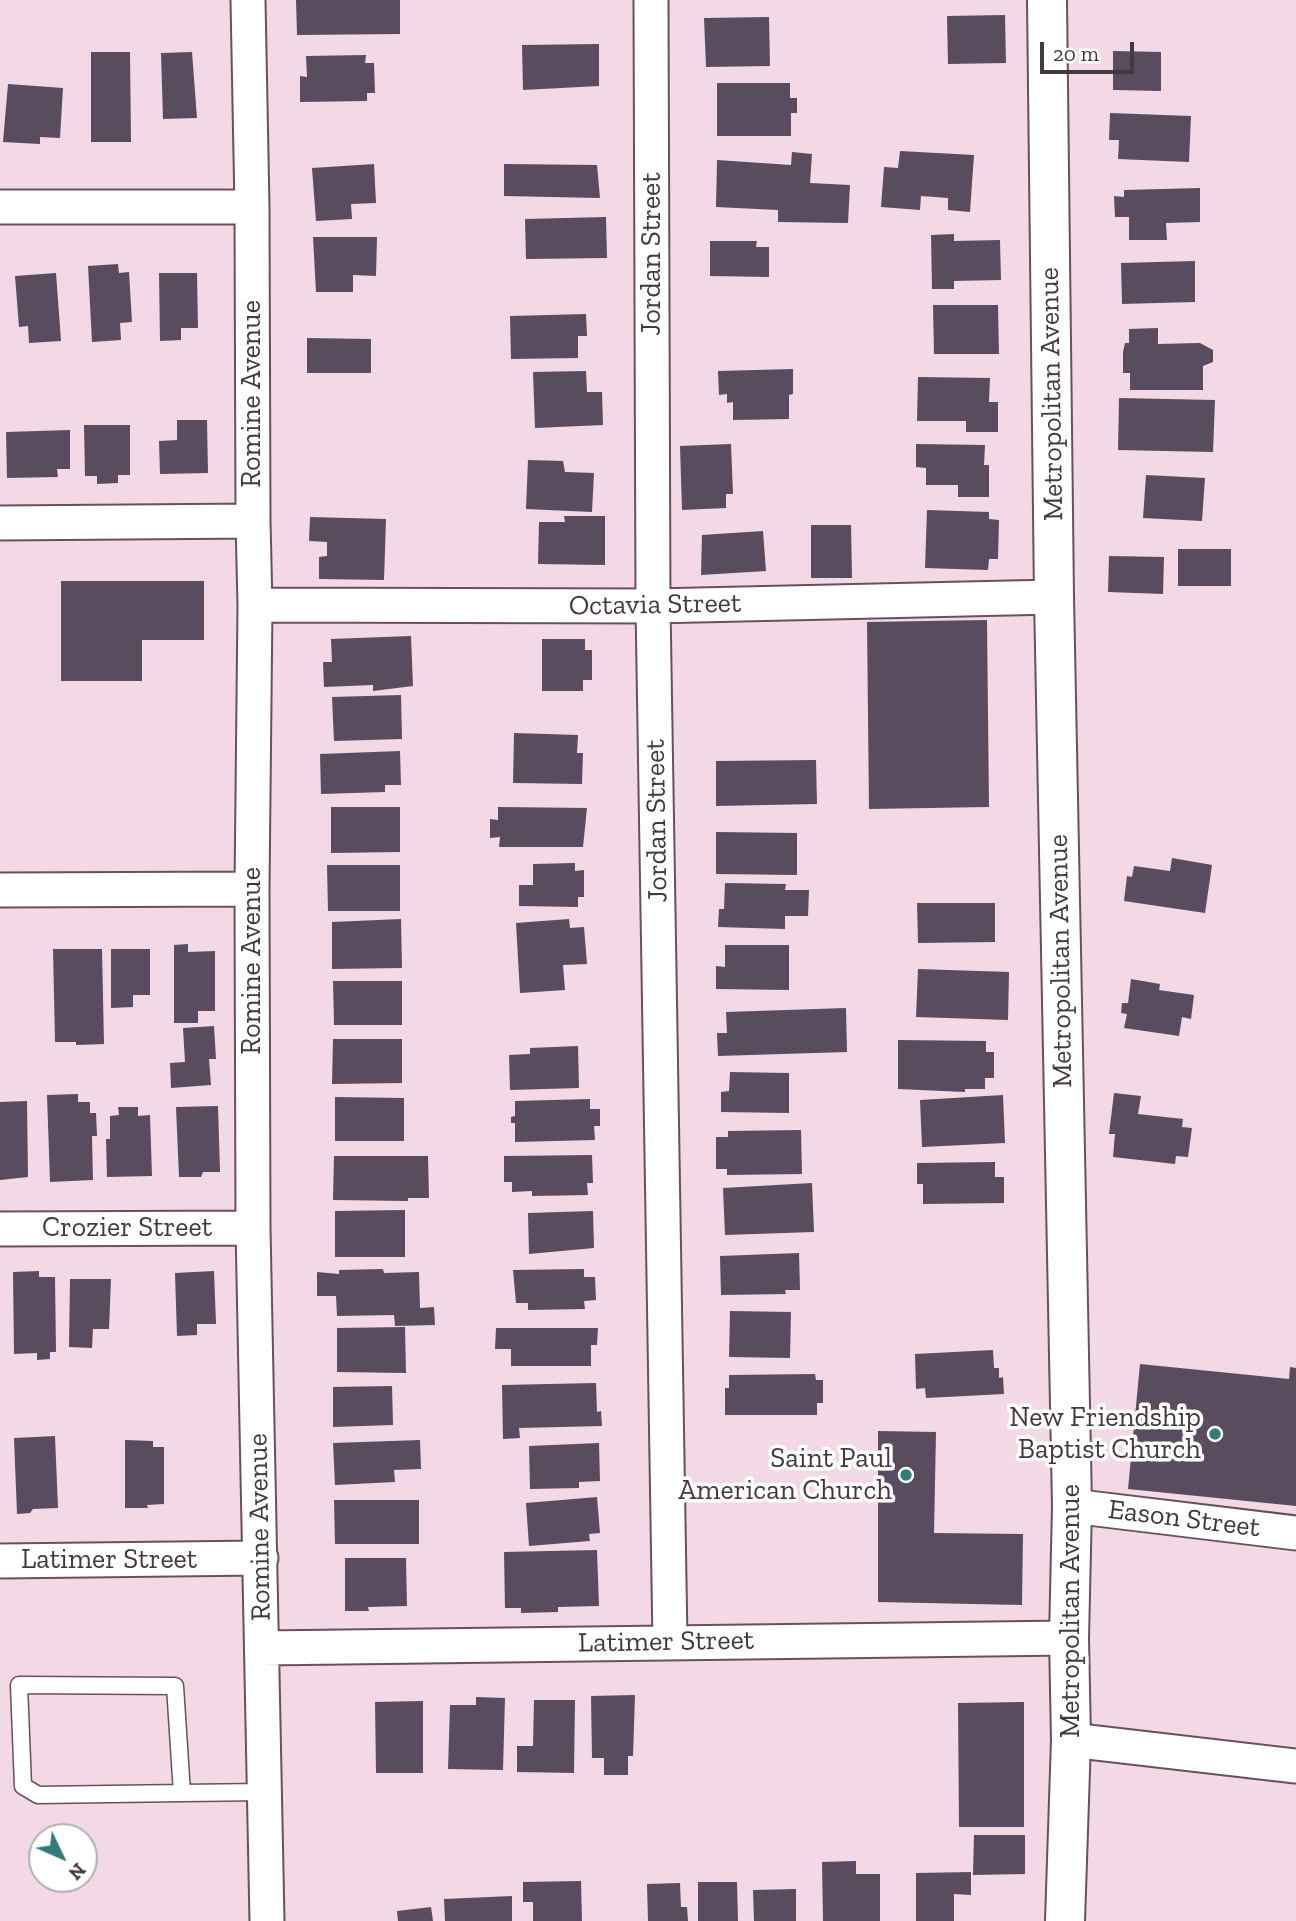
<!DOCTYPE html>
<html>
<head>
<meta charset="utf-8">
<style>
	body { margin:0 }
	#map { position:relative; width:1296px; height:1921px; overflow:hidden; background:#f3d8e5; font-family:"Zilla Slab",serif }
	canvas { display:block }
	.north { position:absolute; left:28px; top:1823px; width:70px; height:70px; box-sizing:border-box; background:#fff; border:2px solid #b3afb1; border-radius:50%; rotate:134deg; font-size:19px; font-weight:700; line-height:28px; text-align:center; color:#42383d }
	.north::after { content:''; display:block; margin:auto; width:24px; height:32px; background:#327b7c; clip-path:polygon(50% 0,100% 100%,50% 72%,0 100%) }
	.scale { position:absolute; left:1040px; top:42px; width:94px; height:32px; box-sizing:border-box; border:4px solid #42383d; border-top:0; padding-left:9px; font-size:21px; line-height:24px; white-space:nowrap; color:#42383d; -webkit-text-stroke:5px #fff; paint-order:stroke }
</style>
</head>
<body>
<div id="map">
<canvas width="1296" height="1921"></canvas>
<div class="north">N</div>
<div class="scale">20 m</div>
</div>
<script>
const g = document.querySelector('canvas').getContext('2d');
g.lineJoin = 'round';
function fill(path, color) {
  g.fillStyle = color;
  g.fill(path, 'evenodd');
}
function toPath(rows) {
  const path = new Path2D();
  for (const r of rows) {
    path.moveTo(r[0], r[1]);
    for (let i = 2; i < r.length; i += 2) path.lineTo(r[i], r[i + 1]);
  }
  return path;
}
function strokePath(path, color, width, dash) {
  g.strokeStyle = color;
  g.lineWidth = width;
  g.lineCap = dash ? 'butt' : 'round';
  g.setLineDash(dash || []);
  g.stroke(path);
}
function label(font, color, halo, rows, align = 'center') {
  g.font = font + ' "Zilla Slab",serif';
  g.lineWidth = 7;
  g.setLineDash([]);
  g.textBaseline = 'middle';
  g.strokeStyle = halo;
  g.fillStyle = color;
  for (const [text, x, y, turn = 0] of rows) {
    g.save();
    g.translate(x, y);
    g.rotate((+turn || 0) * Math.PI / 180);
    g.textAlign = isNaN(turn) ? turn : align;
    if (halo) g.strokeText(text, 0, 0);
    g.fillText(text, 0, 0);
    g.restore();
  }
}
fill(toPath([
	[296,0,400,0,400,34,297,35],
	[1005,15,1006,63,948,64,947,16],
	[769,17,770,66,706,67,704,18],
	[599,44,599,86,523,90,522,45],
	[1113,51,1161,52,1161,91,1113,90],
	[91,52,130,52,131,142,91,142],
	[192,52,197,118,163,119,161,53],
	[366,55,365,63,374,63,375,93,367,93,367,101,300,102,300,76,307,77,306,56],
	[717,83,790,83,790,98,797,98,797,113,791,113,791,136,717,136],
	[8,84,63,88,60,138,40,137,40,144,3,142],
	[1110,113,1191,116,1189,162,1118,159,1119,140,1109,140],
	[900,151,974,155,970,212,948,210,948,198,921,196,920,210,881,207,884,167,898,168],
	[792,152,812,154,810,183,850,185,848,223,778,222,778,210,716,207,717,160,791,165],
	[374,164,376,203,351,204,352,219,316,221,312,168],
	[504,164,597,165,600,198,504,196],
	[1200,188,1200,222,1166,223,1167,240,1129,240,1129,217,1115,217,1114,196,1124,197,1124,190],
	[606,217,607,258,526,259,525,219],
	[954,234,954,241,1000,240,1001,280,954,281,954,289,932,289,931,235],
	[313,237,377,237,376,276,353,275,353,292,316,292],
	[710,241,757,241,756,247,769,247,769,277,710,276],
	[1195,261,1195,302,1122,304,1121,263],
	[118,264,119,273,129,272,132,322,120,323,121,340,92,342,88,266],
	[56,273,61,341,29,343,28,326,19,327,15,276],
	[159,273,197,273,198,328,181,328,181,340,160,341],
	[933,305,998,305,999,354,934,354],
	[586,314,587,336,578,336,578,358,511,359,510,316],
	[1158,328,1158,344,1200,343,1213,350,1213,362,1203,366,1203,390,1130,390,1130,373,1123,373,1123,352,1125,343,1129,343,1129,329],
	[307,338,371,339,371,373,307,373],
	[793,369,793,394,789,395,789,419,733,420,733,402,727,403,727,394,719,395,718,371],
	[586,371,587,392,602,392,603,425,535,428,533,372],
	[918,377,990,378,989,402,998,402,998,432,966,432,966,421,917,421],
	[1119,398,1215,400,1213,452,1118,450],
	[177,420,207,420,208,473,160,474,159,441,177,440],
	[84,425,130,425,130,475,118,475,118,483,97,484,97,476,85,476],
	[70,430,70,469,57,469,58,477,7,478,6,432],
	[731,444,733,494,726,494,726,508,682,510,680,446],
	[916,444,985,445,984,465,989,465,989,497,958,497,958,485,926,485,926,468,916,467],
	[528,460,563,461,565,472,594,473,592,512,526,509],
	[1146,475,1205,478,1202,521,1143,518],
	[927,510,989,512,989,519,999,520,998,559,989,559,988,570,925,568],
	[564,516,605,516,605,565,538,564,539,522,565,522],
	[310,517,386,519,384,580,319,579,319,557,327,556,327,542,309,541],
	[811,525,851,525,852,578,811,578],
	[763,531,766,571,701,575,702,535],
	[1178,549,1231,549,1231,586,1178,586],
	[1109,556,1164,557,1163,594,1108,592],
	[61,581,204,581,204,640,142,640,142,681,61,681],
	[987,620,989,807,869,809,867,622],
	[411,636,413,686,373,691,373,685,324,687,323,662,332,662,331,639],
	[542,639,585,639,585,650,592,650,592,680,583,680,583,691,542,691],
	[401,695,402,739,334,741,332,697],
	[514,733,578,735,577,753,583,753,582,784,513,783],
	[400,751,401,785,385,785,385,792,321,794,320,754],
	[816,760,817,804,716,806,716,761],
	[331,807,400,807,400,852,331,853],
	[498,807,587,808,583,847,499,847,500,837,490,838,490,819,498,820],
	[716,832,797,833,797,875,716,874],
	[1172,858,1212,865,1205,913,1124,901,1127,876,1132,877,1134,866,1170,871],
	[575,863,575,871,584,870,584,897,578,897,578,907,519,906,519,885,533,885,533,864],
	[327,865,400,865,400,911,328,911],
	[725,883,786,884,785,890,809,890,808,916,785,916,785,929,718,927,719,909,724,909],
	[917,903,995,903,995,942,918,943],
	[401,919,402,968,332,969,332,922],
	[569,919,570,928,584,927,587,964,563,965,565,990,520,993,516,923],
	[188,944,188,952,215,951,215,1011,198,1011,198,1023,174,1023,174,945],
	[725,945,789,945,789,990,716,989,716,966,725,967],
	[53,949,102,949,104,1044,76,1045,76,1042,55,1042],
	[111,949,150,949,150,995,133,995,133,1007,111,1008],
	[918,969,1009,972,1008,1020,916,1017],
	[1131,979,1160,984,1159,990,1194,995,1191,1019,1182,1017,1179,1036,1124,1028,1127,1014,1121,1013,1122,1003,1128,1003],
	[333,981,402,981,402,1025,334,1025],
	[846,1008,847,1052,718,1056,717,1033,727,1033,726,1012],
	[214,1026,216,1059,209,1059,211,1085,171,1088,170,1063,185,1062,183,1028],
	[333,1039,402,1039,402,1083,332,1084],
	[898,1040,986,1041,986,1052,994,1052,994,1078,985,1078,985,1089,965,1089,965,1092,898,1089],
	[578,1046,579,1088,510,1090,509,1055,530,1054,530,1048],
	[730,1072,789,1073,789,1113,721,1112,721,1092,729,1091],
	[1114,1093,1141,1096,1138,1114,1183,1119,1182,1127,1192,1128,1188,1157,1176,1156,1175,1164,1113,1157,1115,1134,1109,1134],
	[78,1094,78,1102,90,1102,90,1113,96,1113,97,1136,92,1136,93,1180,50,1182,47,1095],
	[1003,1095,1005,1143,922,1147,920,1100],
	[335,1097,404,1098,404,1141,335,1141],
	[590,1099,590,1109,600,1109,600,1126,594,1126,595,1140,515,1142,515,1123,511,1123,511,1117,515,1116,515,1101],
	[27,1101,28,1177,0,1180,0,1102],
	[218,1106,220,1172,203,1172,201,1177,179,1177,176,1107],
	[118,1107,138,1107,138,1116,150,1115,152,1176,107,1177,106,1139,110,1139,110,1116,119,1115],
	[801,1130,802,1174,727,1175,727,1169,716,1169,716,1137,728,1137,728,1131],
	[592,1155,593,1183,587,1183,588,1195,532,1196,532,1191,512,1192,512,1182,504,1182,504,1156],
	[334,1156,428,1156,429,1198,408,1198,408,1201,333,1200],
	[995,1162,995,1177,1004,1177,1004,1203,923,1204,923,1184,917,1184,917,1163],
	[812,1183,814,1232,725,1235,723,1188],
	[405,1210,405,1257,335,1257,335,1211],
	[593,1211,594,1248,529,1254,528,1213],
	[799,1253,800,1290,785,1290,786,1294,721,1295,720,1256],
	[383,1269,384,1273,419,1272,420,1308,434,1307,435,1325,395,1326,394,1315,337,1316,336,1296,317,1296,317,1272,339,1274,339,1270],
	[584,1269,584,1277,595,1277,596,1300,584,1301,585,1309,528,1310,528,1303,516,1303,513,1270],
	[39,1271,39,1277,55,1277,56,1352,50,1352,50,1359,37,1360,37,1353,14,1354,13,1272],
	[214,1271,216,1324,197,1324,197,1335,177,1336,175,1273],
	[70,1279,111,1279,109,1329,93,1329,92,1348,69,1347],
	[730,1311,791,1312,790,1358,729,1357],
	[405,1327,406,1373,337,1372,337,1328],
	[496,1328,598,1328,597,1345,591,1345,591,1366,511,1366,511,1349,495,1349],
	[993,1350,994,1368,999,1368,999,1378,1003,1377,1004,1394,926,1398,925,1388,916,1389,915,1354],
	[1140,1364,1289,1379,1290,1367,1296,1368,1296,1506,1128,1489],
	[815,1374,816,1380,823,1380,823,1403,817,1403,817,1415,725,1415,725,1388,729,1388,729,1375],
	[596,1383,597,1412,601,1411,602,1426,519,1428,520,1438,503,1439,502,1385],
	[392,1386,393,1425,333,1427,333,1387],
	[878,1431,936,1432,934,1533,1023,1534,1022,1605,878,1602],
	[55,1436,58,1508,33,1509,30,1513,17,1514,14,1438],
	[125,1440,153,1441,153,1447,164,1447,164,1504,147,1505,148,1508,125,1508],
	[420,1440,421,1469,394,1470,395,1482,335,1485,333,1443],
	[599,1443,600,1481,579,1482,579,1488,530,1489,529,1446],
	[597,1497,600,1533,589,1534,590,1541,529,1546,526,1503],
	[334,1500,419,1500,419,1544,335,1544],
	[597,1550,599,1606,558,1607,558,1612,521,1613,521,1608,505,1608,504,1552],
	[345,1558,406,1558,407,1606,368,1607,369,1611,345,1611],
	[635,1695,633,1756,628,1756,628,1775,604,1775,604,1758,592,1758,591,1696],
	[476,1697,505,1698,503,1770,448,1769,450,1705,476,1705],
	[534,1700,575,1700,574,1773,517,1772,517,1746,533,1746],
	[423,1701,423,1773,376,1773,375,1702],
	[1024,1702,1024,1827,959,1827,958,1703],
	[974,1835,1025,1835,1025,1874,973,1875],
	[856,1861,856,1874,880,1874,880,1921,823,1921,822,1862],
	[971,1872,971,1895,954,1894,954,1921,916,1921,916,1873],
	[581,1881,582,1921,533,1921,533,1902,523,1902,523,1882],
	[698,1882,737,1882,738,1921,698,1921],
	[680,1883,681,1907,687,1907,688,1921,648,1921,647,1884],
	[796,1889,796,1921,754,1921,753,1890],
	[512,1896,512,1921,445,1921,444,1899],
	[431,1907,433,1921,398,1921,397,1911]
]), '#594c5e');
const service = toPath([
	[182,1793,175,1686,19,1685,23,1786,38,1795,182,1793,265,1792]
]);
const minor = toPath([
	[248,0,252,207,253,521,255,605,252,889,253,1228,267,1921],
	[651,0,653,606,670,1642],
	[0,207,252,207],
	[0,523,253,521],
	[255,605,653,606,1054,597],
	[0,890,252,889],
	[0,1229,253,1228],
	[1072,1506,1296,1533],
	[0,1561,261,1558],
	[263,1648,1069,1638],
	[1071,1740,1296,1766]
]);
const tertiary = toPath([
	[1047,0,1054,597,1072,1506,1069,1638,1071,1740,1065,1921]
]);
strokePath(service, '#68515c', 19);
strokePath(minor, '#68515c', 37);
strokePath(tertiary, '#68515c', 42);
strokePath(service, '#fff', 16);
strokePath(minor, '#fff', 33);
strokePath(tertiary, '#fff', 38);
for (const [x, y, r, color] of [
	[1215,1434,7,"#327b7c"],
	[906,1475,7,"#327b7c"]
]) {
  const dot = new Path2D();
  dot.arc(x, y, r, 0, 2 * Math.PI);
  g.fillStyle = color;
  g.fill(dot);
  strokePath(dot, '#fff', 2.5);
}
label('28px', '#42383d', '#fff', [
	["Jordan Street",652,254,-90],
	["Romine Avenue",252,394,-90],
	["Metropolitan Avenue",1052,394,-91],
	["Octavia Street",655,605,-1],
	["Jordan Street",657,821,-91],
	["Romine Avenue",252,961,-90],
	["Metropolitan Avenue",1061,961,-91],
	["Crozier Street",127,1228],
	["Eason Street",1184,1519,7],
	["Romine Avenue",260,1527,-91],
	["Latimer Street",109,1560],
	["Metropolitan Avenue",1071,1611,-90],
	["Latimer Street",666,1642,-1]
]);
label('28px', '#42383d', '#fff', [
	["New Friendship",1201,1418],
	["Baptist Church",1201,1450],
	["Saint Paul",892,1459],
	["American Church",892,1491]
], 'right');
</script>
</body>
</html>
